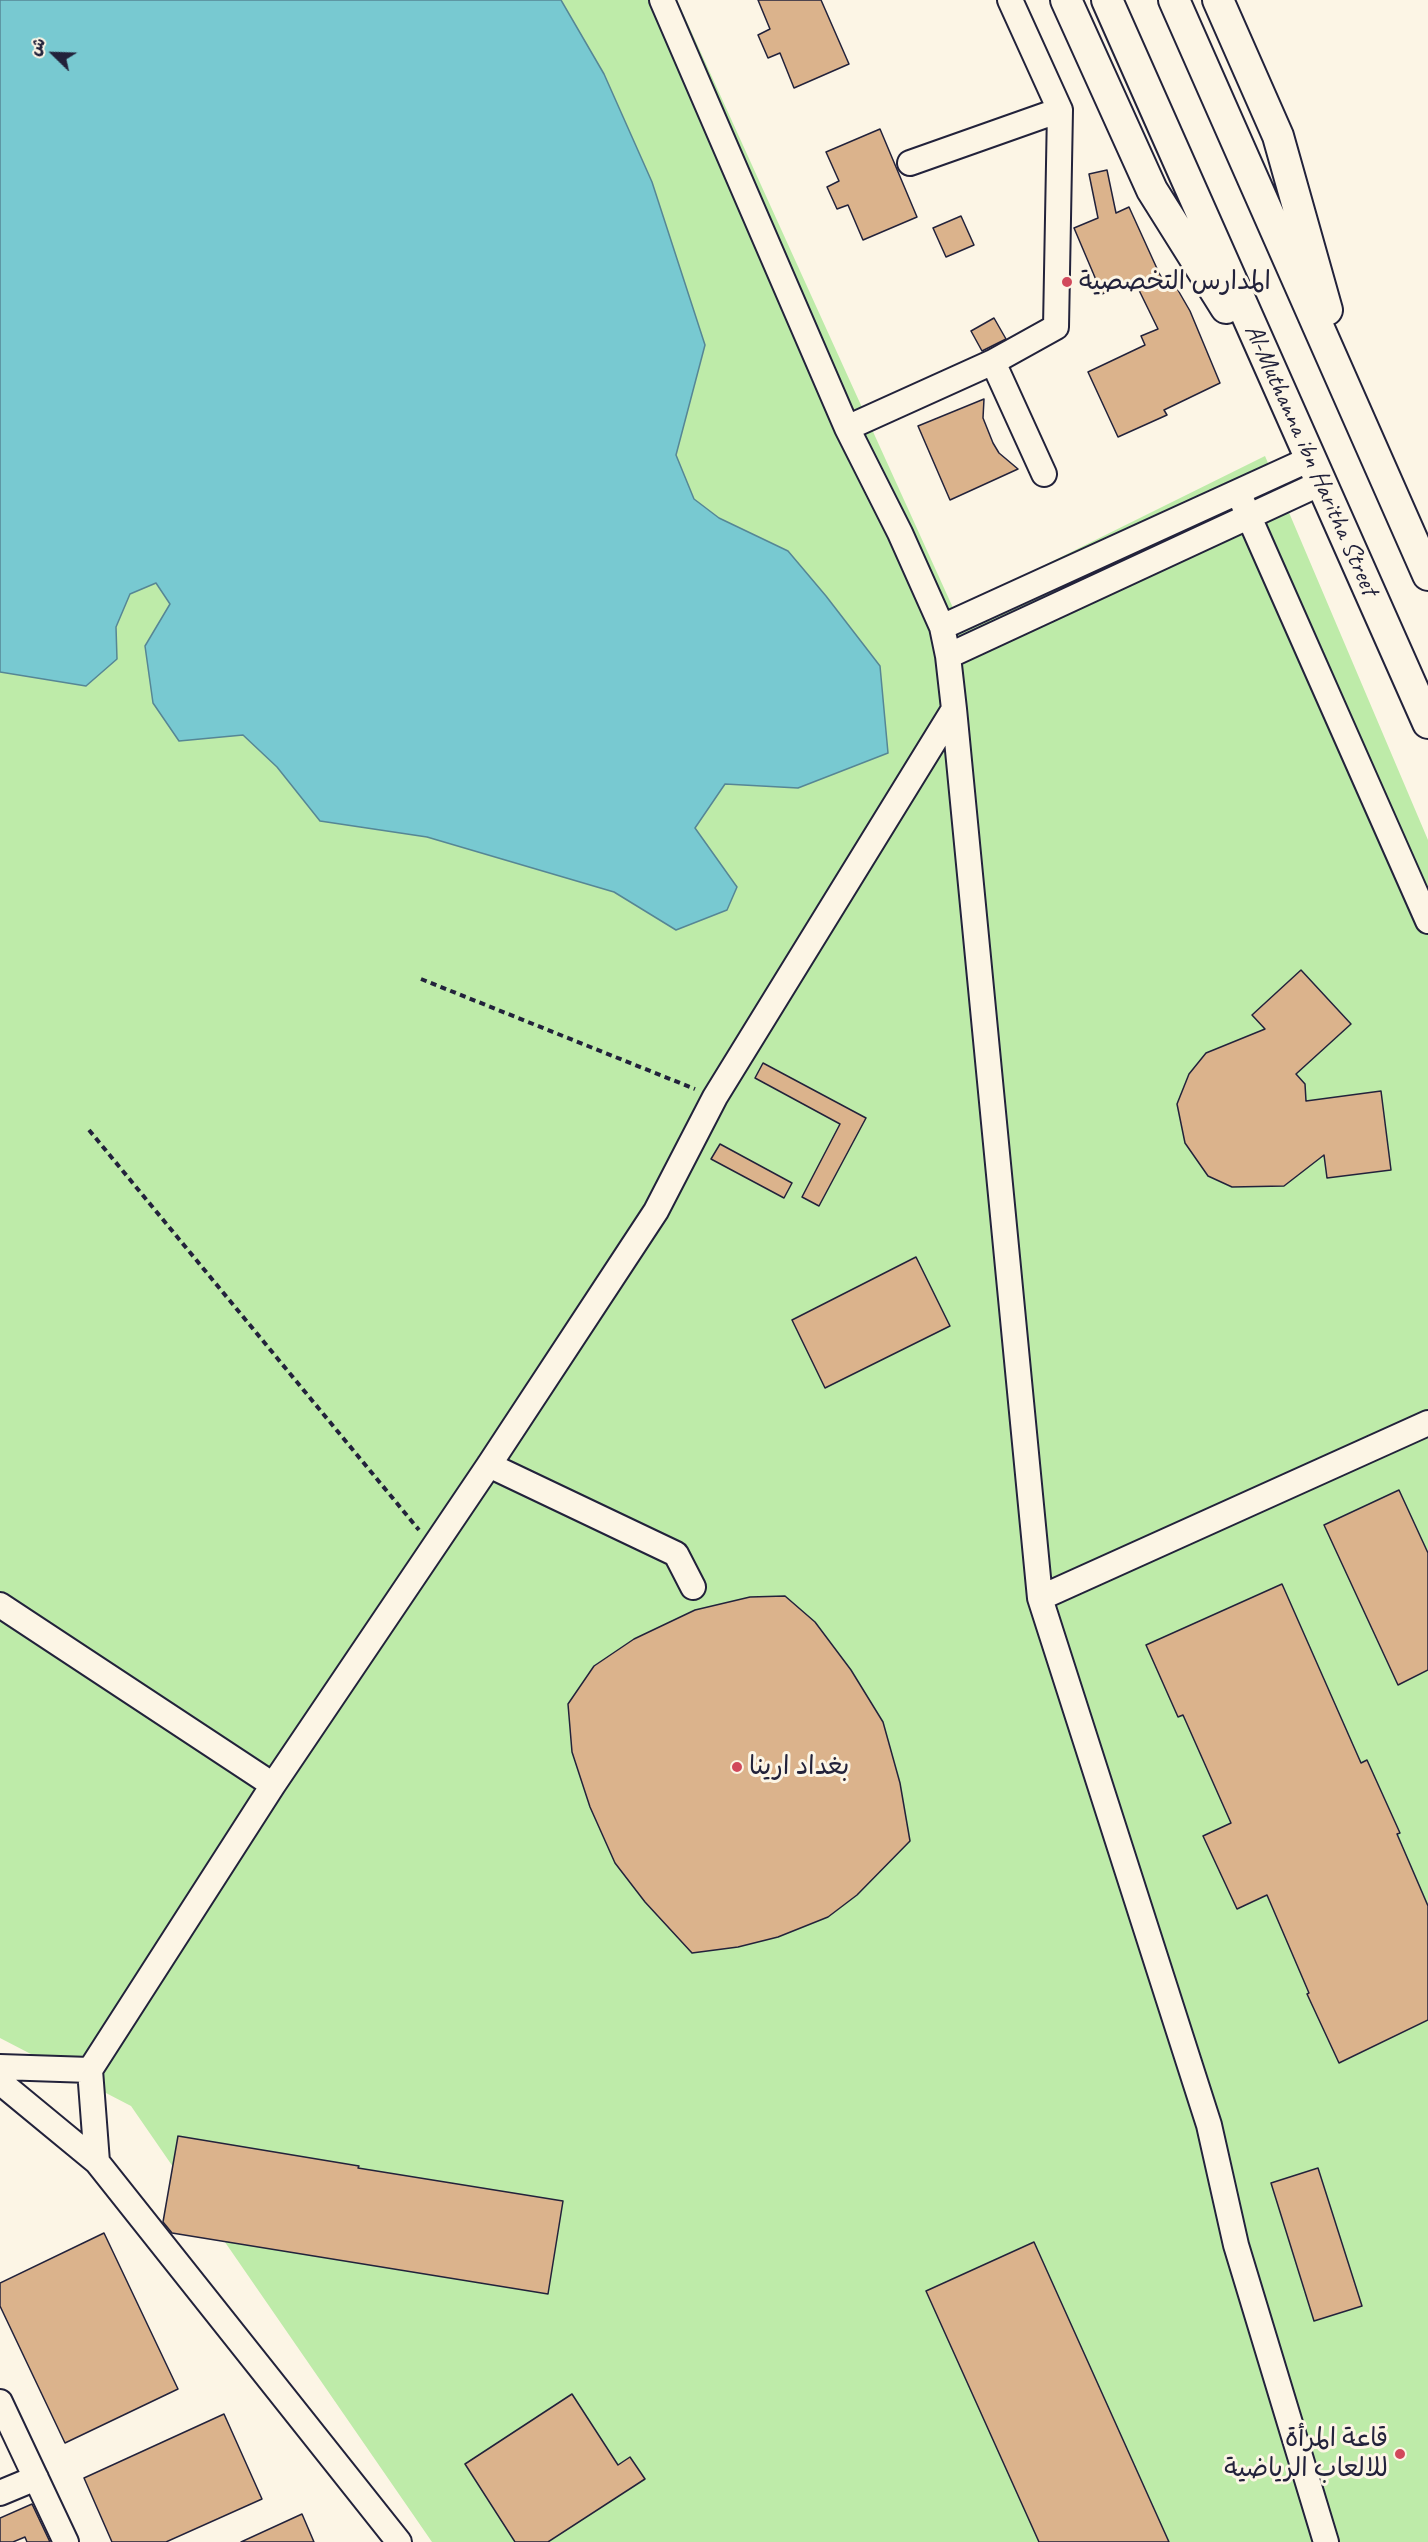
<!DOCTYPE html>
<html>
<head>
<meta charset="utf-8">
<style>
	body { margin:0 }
	#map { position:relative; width:1428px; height:2542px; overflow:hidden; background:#fcf5e5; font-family:Caveat,"Playpen Sans Arabic",sans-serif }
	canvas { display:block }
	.north { position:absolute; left:24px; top:24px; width:60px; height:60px; -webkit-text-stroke:4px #fcf5e5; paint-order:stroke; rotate:293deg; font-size:16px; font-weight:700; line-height:24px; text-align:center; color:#22223b }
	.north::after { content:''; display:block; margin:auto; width:21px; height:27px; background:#22223b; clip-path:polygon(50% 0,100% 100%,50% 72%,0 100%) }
</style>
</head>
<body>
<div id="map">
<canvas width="1428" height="2542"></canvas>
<div class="north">ش</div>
</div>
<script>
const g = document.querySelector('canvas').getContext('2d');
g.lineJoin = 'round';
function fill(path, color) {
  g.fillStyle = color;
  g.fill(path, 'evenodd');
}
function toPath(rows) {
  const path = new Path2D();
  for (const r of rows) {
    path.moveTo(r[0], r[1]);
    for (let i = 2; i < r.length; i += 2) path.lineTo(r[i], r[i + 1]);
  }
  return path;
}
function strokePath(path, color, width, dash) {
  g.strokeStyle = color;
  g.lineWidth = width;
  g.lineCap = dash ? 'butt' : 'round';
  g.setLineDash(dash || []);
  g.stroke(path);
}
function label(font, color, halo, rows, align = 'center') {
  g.font = font + ' Caveat,"Playpen Sans Arabic",sans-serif';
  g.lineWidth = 6;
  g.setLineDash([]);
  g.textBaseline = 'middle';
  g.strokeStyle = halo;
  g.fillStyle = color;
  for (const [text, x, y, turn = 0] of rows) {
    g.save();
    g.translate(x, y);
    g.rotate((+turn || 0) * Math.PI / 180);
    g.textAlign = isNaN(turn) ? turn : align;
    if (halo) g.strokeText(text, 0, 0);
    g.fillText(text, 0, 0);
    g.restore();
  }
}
fill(toPath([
	[0,0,677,0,954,610,1265,456,1428,840,1428,2542,432,2542,131,2106,0,2038]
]), '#beeba9');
const water = toPath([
	[0,0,561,0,604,74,652,182,705,345,676,455,694,499,719,518,788,551,826,596,880,666,888,753,798,788,725,784,695,828,737,887,727,910,676,930,614,892,427,837,320,821,277,767,243,735,179,741,153,703,145,646,170,604,156,583,130,594,116,627,117,659,86,686,0,672,0,0]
]);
fill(water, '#78c9d1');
strokePath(water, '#568695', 1.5);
const building = toPath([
	[758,0,821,0,849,64,794,88,780,53,768,58,758,35,770,29,758,0],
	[880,129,917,217,863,240,848,205,837,209,827,187,839,181,826,152,880,129],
	[1107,170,1116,213,1129,207,1159,273,1168,289,1175,285,1190,311,1220,383,1164,410,1167,415,1118,437,1088,372,1145,345,1141,336,1158,329,1134,280,1102,294,1074,228,1098,218,1089,174,1107,170],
	[961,216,974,245,946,257,933,228,961,216],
	[994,318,1006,339,982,351,971,331,994,318],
	[984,399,983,418,993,443,999,453,1018,469,950,500,918,426,984,399],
	[1301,970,1351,1024,1296,1074,1305,1084,1306,1101,1381,1091,1391,1170,1327,1178,1324,1155,1284,1186,1232,1187,1208,1176,1185,1143,1177,1104,1189,1074,1206,1053,1265,1029,1252,1015,1301,970],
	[763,1063,866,1118,819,1206,802,1197,840,1124,755,1078,763,1063],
	[720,1144,792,1183,784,1198,711,1159,720,1144],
	[916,1257,950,1326,825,1388,792,1320,916,1257],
	[1399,1490,1428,1553,1428,1670,1398,1685,1324,1525,1399,1490],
	[1282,1584,1361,1763,1367,1760,1400,1833,1397,1834,1428,1906,1428,2020,1339,2063,1307,1994,1309,1993,1267,1895,1237,1909,1203,1836,1231,1823,1183,1715,1178,1717,1146,1645,1282,1584],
	[785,1596,815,1622,851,1670,883,1722,900,1783,910,1841,857,1895,828,1917,778,1937,738,1947,692,1953,645,1902,615,1863,590,1807,572,1752,568,1704,594,1666,634,1639,695,1610,750,1597,785,1596],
	[178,2136,359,2166,358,2168,563,2201,548,2294,172,2233,163,2222,178,2136],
	[1318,2168,1362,2306,1314,2321,1271,2183,1318,2168],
	[104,2233,178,2389,65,2443,0,2306,0,2283,104,2233],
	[1034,2242,1169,2542,1039,2542,926,2291,1034,2242],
	[572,2394,618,2465,630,2457,645,2479,548,2542,515,2542,465,2464,572,2394],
	[224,2414,262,2499,166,2542,112,2542,84,2478,224,2414],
	[32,2504,50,2542,27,2542,25,2537,13,2542,0,2542,0,2518,32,2504],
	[302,2514,314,2542,241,2542,302,2514]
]);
fill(building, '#dbb38c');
strokePath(building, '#22223b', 1.5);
const minor = toPath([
	[1010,0,1060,110,1056,327,993,362,1044,474],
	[910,163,1060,110],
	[847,428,993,362],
	[1238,492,1428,921],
	[942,627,1310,459],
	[948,656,1321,483],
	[954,709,1040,1598,1209,2125,1236,2245,1326,2542],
	[489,1465,676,1554,693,1587],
	[1040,1598,1428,1423],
	[0,1605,273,1785],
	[0,2067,90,2070],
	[0,2082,97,2162,399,2542],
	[97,2162,90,2070,273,1785,489,1465,656,1211,715,1097,954,709,948,656,942,627,900,533,847,428,662,0],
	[0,2402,66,2542],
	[0,2493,36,2478]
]);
const major = toPath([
	[1066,0,1152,190,1226,308],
	[1107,0,1428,723],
	[1174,0,1428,575],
	[1218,0,1278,136,1327,310]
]);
strokePath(minor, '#22223b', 28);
strokePath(major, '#22223b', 34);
strokePath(toPath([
	[421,979,695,1089],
	[89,1130,419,1530]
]), '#22223b', 4, [6, 4.5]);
strokePath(minor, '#fcf5e5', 24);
strokePath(major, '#fcf5e5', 30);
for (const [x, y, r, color] of [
	[1067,282,6,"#d1495b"],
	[737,1767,6,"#d1495b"],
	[1400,2454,6,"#d1495b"]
]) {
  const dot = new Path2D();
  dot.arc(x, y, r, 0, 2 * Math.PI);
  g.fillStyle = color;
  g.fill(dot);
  strokePath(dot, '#fcf5e5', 2);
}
label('26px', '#22223b', '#fcf5e5', [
	["المدارس التخصصية",1079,282],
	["بغداد ارينا",749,1767],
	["قاعة المرأة",1388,2439,"right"],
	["للالعاب الرياضية",1388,2469,"right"]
], 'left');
label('26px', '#22223b', '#fcf5e5', [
	["Al-Muthanna ibn Haritha Street",1311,460,66]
]);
</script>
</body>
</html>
